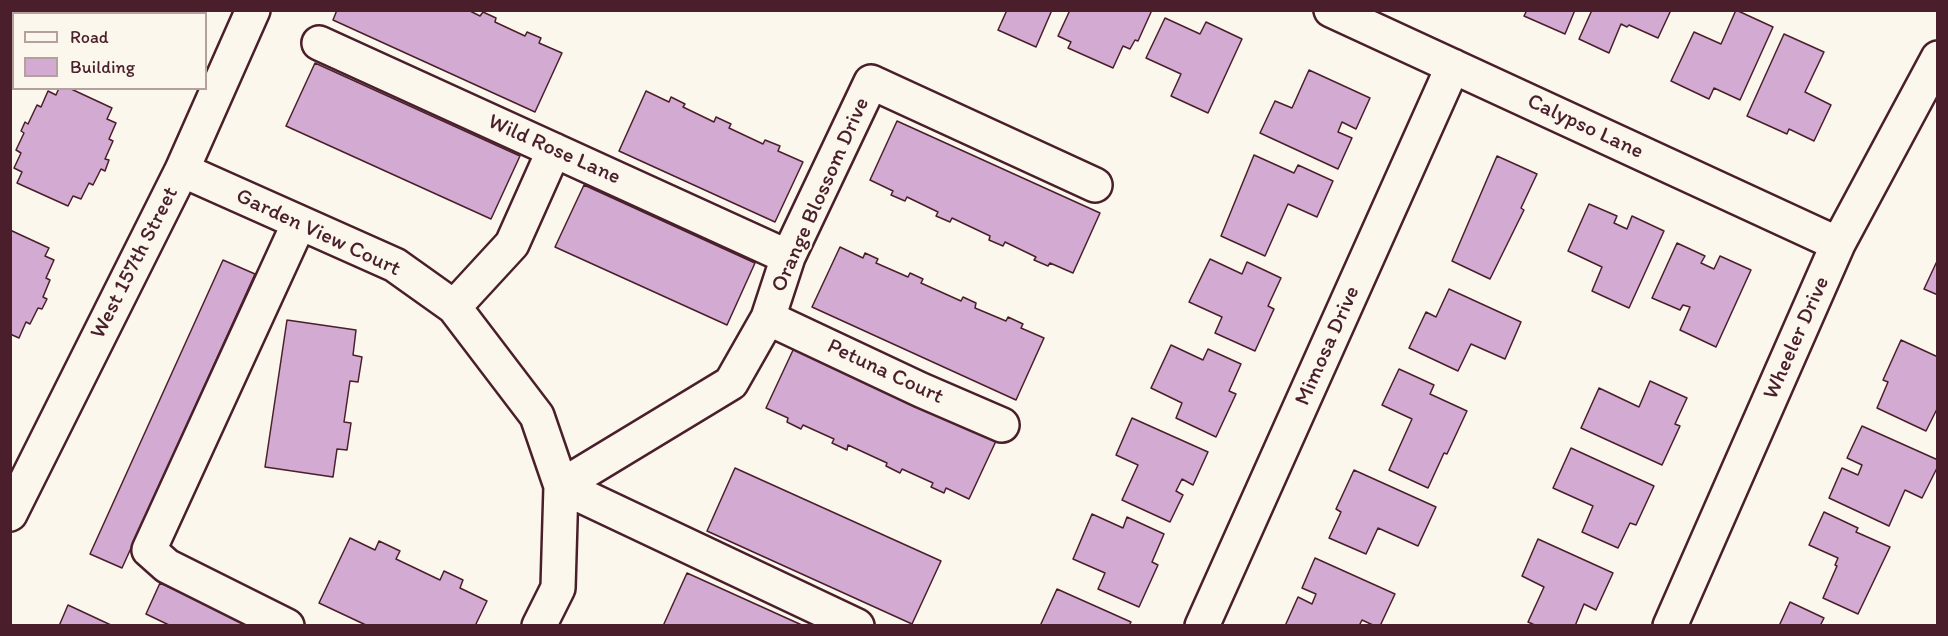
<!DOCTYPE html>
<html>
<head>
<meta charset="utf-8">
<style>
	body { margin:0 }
	#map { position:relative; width:1948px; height:636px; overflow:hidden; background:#fbf7ec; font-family:Itim,sans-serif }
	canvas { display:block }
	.frame { position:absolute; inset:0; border:12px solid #4a1f2b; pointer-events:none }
	.legend { position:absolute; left:12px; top:12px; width:195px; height:78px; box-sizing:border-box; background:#fbf7ec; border:2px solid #b4a19f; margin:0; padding:8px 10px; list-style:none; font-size:18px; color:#4a1f2b }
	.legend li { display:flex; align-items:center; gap:12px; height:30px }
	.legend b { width:30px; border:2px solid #b4a19f }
</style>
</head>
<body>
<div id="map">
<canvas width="1948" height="636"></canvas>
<div class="frame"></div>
<ul class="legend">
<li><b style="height:8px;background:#fbf7ec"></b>Road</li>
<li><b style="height:16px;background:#d3aad1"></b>Building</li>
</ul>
</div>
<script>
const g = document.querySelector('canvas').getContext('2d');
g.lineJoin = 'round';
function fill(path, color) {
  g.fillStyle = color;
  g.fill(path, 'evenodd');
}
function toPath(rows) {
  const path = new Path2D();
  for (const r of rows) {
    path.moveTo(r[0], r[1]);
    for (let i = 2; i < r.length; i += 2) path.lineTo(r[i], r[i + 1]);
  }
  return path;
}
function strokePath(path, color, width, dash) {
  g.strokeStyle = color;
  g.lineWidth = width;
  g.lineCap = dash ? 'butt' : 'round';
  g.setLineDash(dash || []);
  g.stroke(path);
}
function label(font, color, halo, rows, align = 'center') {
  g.font = font + ' Itim,sans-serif';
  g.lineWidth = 4.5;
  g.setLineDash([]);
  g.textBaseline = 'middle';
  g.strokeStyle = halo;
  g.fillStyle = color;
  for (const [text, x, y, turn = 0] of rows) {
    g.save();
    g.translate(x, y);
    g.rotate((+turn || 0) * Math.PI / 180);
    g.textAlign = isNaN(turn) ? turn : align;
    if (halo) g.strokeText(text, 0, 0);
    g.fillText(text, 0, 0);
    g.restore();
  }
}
const building = toPath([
	[79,10,173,10,172,14,79,14,79,10],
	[337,10,468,10,480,16,483,12,496,18,495,22,525,36,527,32,541,38,539,43,562,53,535,112,333,20,337,10],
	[1007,10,1052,10,1036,47,998,30,1007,10],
	[1070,10,1152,10,1138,41,1135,40,1130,49,1123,46,1113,68,1068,48,1071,42,1058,36,1070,10],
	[1527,10,1575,10,1565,34,1524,16,1527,10],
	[1592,10,1671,10,1658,38,1629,25,1627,27,1621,24,1609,53,1579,39,1592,10],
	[1736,10,1773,27,1740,100,1714,88,1709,99,1671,81,1694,32,1721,44,1736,10],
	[1165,18,1200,34,1206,22,1242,39,1208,113,1171,96,1181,74,1146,58,1165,18],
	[1784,34,1824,52,1805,92,1831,105,1814,141,1789,129,1787,134,1747,116,1784,34],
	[315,63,520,156,491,219,286,126,315,63],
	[1309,70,1370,98,1356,129,1342,122,1338,132,1352,138,1338,169,1260,133,1275,101,1292,108,1309,70],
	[59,88,69,88,112,108,107,119,116,123,109,139,113,141,105,159,109,160,105,171,101,169,93,185,89,183,81,199,73,196,68,206,17,183,22,172,14,168,21,153,16,150,24,133,21,131,25,122,28,124,37,105,41,107,48,91,56,95,59,88],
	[646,91,669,102,671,97,685,104,683,107,714,122,716,117,731,124,729,128,763,144,765,140,780,146,778,151,803,162,775,222,619,151,646,91],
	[897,121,1100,213,1073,273,1050,263,1048,266,1034,260,1036,257,1005,242,1003,246,989,240,990,236,952,218,950,222,936,216,938,212,907,197,905,201,891,195,893,191,870,180,897,121],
	[1254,155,1294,173,1298,165,1333,181,1317,217,1288,204,1265,256,1221,236,1254,155],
	[1497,156,1537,174,1521,208,1524,210,1490,279,1452,261,1497,156],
	[584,185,755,263,727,325,555,247,584,185],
	[1589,204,1617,216,1614,223,1627,229,1632,216,1664,231,1629,308,1592,291,1602,267,1568,251,1589,204],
	[10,230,49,248,45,256,54,260,46,278,50,280,43,297,47,299,42,309,38,308,30,324,26,322,19,338,10,334,10,230],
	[1677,243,1705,256,1701,263,1714,269,1720,256,1751,270,1716,347,1680,330,1690,307,1683,305,1680,310,1652,298,1677,243],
	[840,247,863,258,865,253,878,259,876,263,908,277,910,273,923,279,921,283,961,301,963,297,976,303,975,308,1006,321,1008,317,1023,324,1021,328,1044,338,1016,400,812,307,840,247],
	[1210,259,1242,274,1247,262,1281,278,1268,306,1274,309,1255,351,1215,333,1222,317,1189,302,1210,259],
	[1938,259,1938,295,1924,289,1938,259],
	[223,260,255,274,122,568,90,554,223,260],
	[1449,289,1521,322,1505,359,1471,344,1458,371,1409,348,1426,312,1436,317,1449,289],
	[287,320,356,330,353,355,362,357,358,382,350,381,344,422,351,423,347,450,337,449,333,477,265,467,287,320],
	[1901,340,1938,357,1938,407,1926,431,1877,408,1888,382,1883,380,1901,340],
	[1171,345,1203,360,1208,349,1241,364,1229,391,1236,394,1216,437,1176,418,1182,403,1151,388,1171,345],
	[794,348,996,441,969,499,946,488,944,493,931,487,933,483,902,469,900,473,886,466,887,463,848,445,847,450,832,443,834,439,803,425,801,429,787,422,788,418,766,408,794,348],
	[1399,369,1434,385,1430,394,1467,411,1447,454,1444,453,1428,488,1389,470,1412,419,1382,405,1399,369],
	[1650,381,1687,398,1675,424,1680,426,1662,465,1581,428,1599,388,1639,407,1650,381],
	[1132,418,1208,452,1193,485,1182,479,1176,491,1183,495,1170,522,1122,500,1138,465,1116,455,1132,418],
	[1862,426,1938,460,1938,466,1922,498,1905,490,1889,526,1829,498,1842,468,1858,475,1862,465,1847,458,1862,426],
	[1571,448,1654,486,1636,525,1630,523,1618,548,1582,532,1593,506,1553,488,1571,448],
	[735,468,941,561,912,624,707,531,735,468],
	[1354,470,1436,507,1418,546,1378,528,1366,554,1329,538,1341,512,1336,509,1354,470],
	[1824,512,1858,528,1856,532,1890,547,1858,614,1823,598,1837,566,1835,565,1838,558,1809,545,1824,512],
	[1092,514,1123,528,1127,517,1164,534,1152,562,1158,565,1139,607,1098,589,1105,573,1073,559,1092,514],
	[350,538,375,550,379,541,400,551,396,559,440,580,444,571,463,580,460,588,487,601,475,626,368,626,319,603,350,538],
	[1538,539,1613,573,1596,610,1584,604,1575,626,1537,626,1528,622,1544,587,1522,576,1538,539],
	[1315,558,1395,594,1380,626,1375,626,1362,620,1359,626,1285,626,1298,597,1312,604,1316,594,1302,588,1315,558],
	[687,573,804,626,663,626,687,573],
	[160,583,254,626,171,626,146,614,160,583],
	[1057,589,1131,622,1129,626,1040,626,1057,589],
	[1790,602,1824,618,1820,626,1779,626,1790,602],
	[68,605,113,626,59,626,68,605]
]);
fill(building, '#d3aad1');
strokePath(building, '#4a1f2b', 1.5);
const minor = toPath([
	[1331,10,1838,244],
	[319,43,788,257],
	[182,170,395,265,454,307,537,416,561,486,558,588,539,626],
	[454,307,512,244,554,150],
	[768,318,921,390,1002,425],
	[561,486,731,383,768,318,788,257,871,82,1095,185],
	[561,486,857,626],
	[10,514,182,170,253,10],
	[287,626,167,566,149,550,299,223],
	[1202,626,1453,66],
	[1670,626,1838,244,1938,58]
]);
strokePath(minor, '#4a1f2b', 38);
strokePath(minor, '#fbf7ec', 33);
label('22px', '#4a1f2b', '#fbf7ec', [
	["Calypso Lane",1585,127,25],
	["Wild Rose Lane",554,150,24],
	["Orange Blossom Drive",821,195,-66],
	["Garden View Court",318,233,25],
	["West 157th Street",135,263,-63],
	["Wheeler Drive",1797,338,-66],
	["Mimosa Drive",1328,346,-66],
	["Petuna Court",885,372,25]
]);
</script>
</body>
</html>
